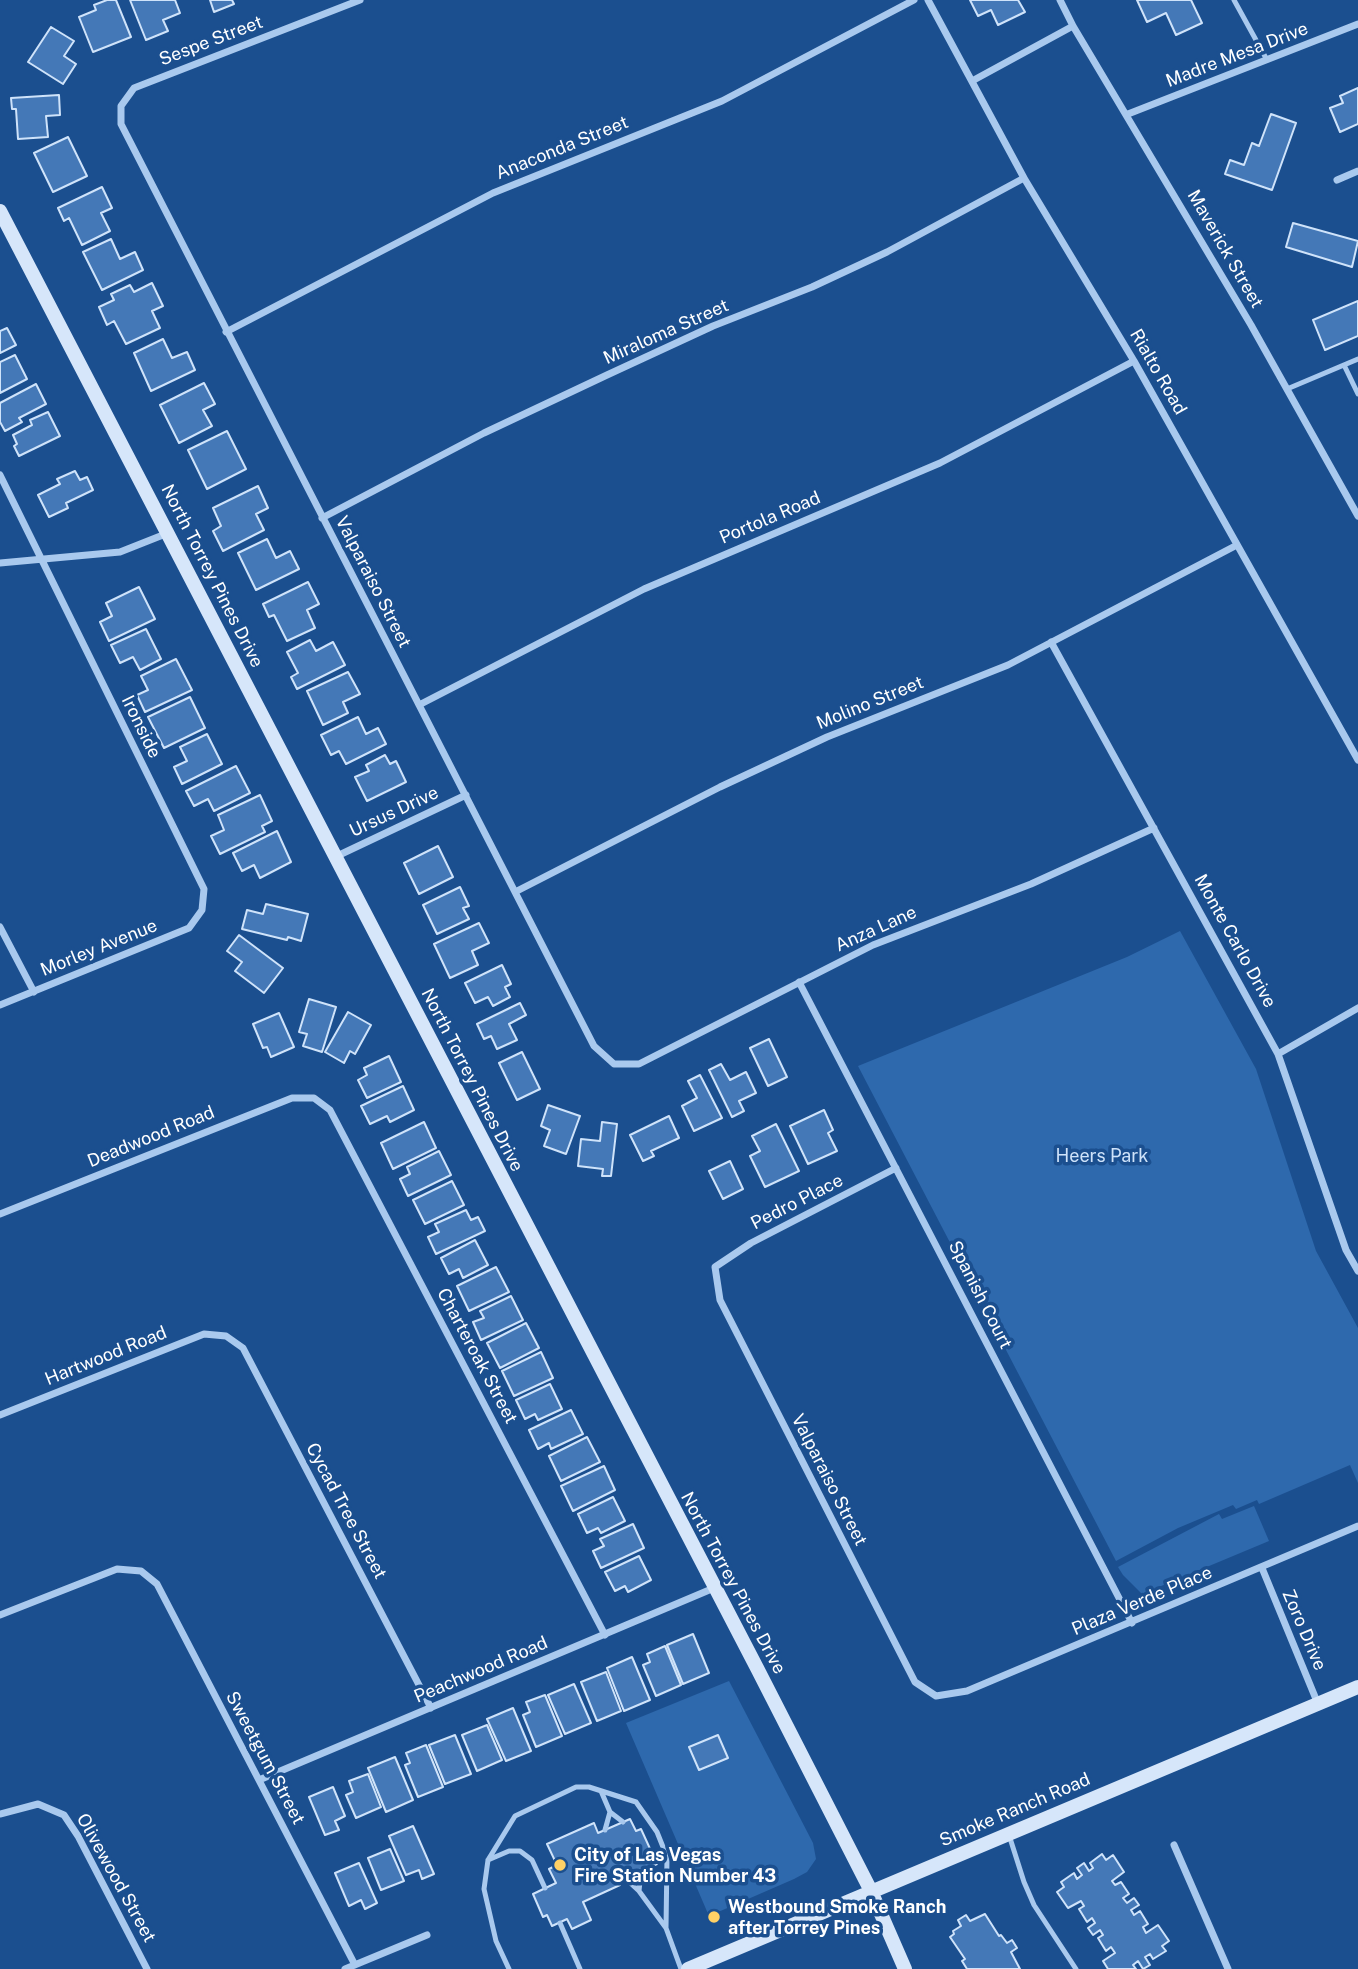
<!DOCTYPE html>
<html>
<head>
<meta charset="utf-8">
<style>
	body { margin:0 }
	canvas { display:block; background:#1b4f8f }
</style>
</head>
<body>
<canvas width="1358" height="1969"></canvas>
<script>
const g = document.querySelector('canvas').getContext('2d');
g.lineJoin = 'round';
function fill(path, color) {
  g.fillStyle = color;
  g.fill(path, 'evenodd');
}
function toPath(rows) {
  const path = new Path2D();
  for (const r of rows) {
    path.moveTo(r[0], r[1]);
    for (let i = 2; i < r.length; i += 2) path.lineTo(r[i], r[i + 1]);
  }
  return path;
}
function strokePath(path, color, width, dash) {
  g.strokeStyle = color;
  g.lineWidth = width;
  g.lineCap = dash ? 'butt' : 'round';
  g.setLineDash(dash || []);
  g.stroke(path);
}
function label(font, color, halo, rows, align = 'center') {
  g.font = font + ' "Public Sans",sans-serif';
  g.lineWidth = 7;
  g.setLineDash([]);
  g.textBaseline = 'middle';
  g.strokeStyle = halo;
  g.fillStyle = color;
  for (const [text, x, y, turn = 0] of rows) {
    g.save();
    g.translate(x, y);
    g.rotate((+turn || 0) * Math.PI / 180);
    g.textAlign = isNaN(turn) ? turn : align;
    if (halo) g.strokeText(text, 0, 0);
    g.fillText(text, 0, 0);
    g.restore();
  }
}
fill(toPath([
	[1180,931,1256,1069,1316,1251,1358,1328,1358,1483,1350,1465,1259,1504,1257,1500,1236,1509,1233,1505,1178,1528,1116,1561,858,1066,1127,957],
	[1254,1506,1269,1541,1142,1594,1123,1575,1118,1567,1219,1514,1222,1519],
	[729,1681,813,1843,816,1859,807,1872,794,1879,709,1916,626,1723]
]), '#2e69ad');
const building = toPath([
	[107,0,116,0,131,37,93,52,79,17,96,10,94,5,107,0],
	[130,0,175,0,180,13,163,20,168,31,146,40,130,0],
	[210,0,232,0,234,4,214,12,210,0],
	[970,0,1018,0,1025,12,998,25,991,10,978,16,970,0],
	[1137,0,1191,0,1202,23,1176,35,1166,13,1147,22,1137,0],
	[51,27,74,41,64,56,76,64,63,84,28,62,51,27],
	[1358,88,1358,124,1340,132,1330,108,1343,103,1340,96,1358,88],
	[59,95,60,115,46,116,48,137,18,139,16,109,12,109,11,98,59,95],
	[1271,114,1296,123,1272,190,1225,174,1230,160,1244,165,1252,143,1259,146,1271,114],
	[68,137,87,176,53,192,34,153,68,137],
	[102,187,112,208,101,213,110,231,82,245,69,218,64,221,58,208,102,187],
	[1293,223,1358,241,1352,267,1286,247,1293,223],
	[111,239,120,259,135,252,143,270,102,290,83,252,111,239],
	[152,283,163,306,152,311,160,328,126,344,114,321,107,325,99,307,114,300,111,294,130,285,134,292,152,283],
	[1358,301,1358,336,1325,350,1313,320,1358,301],
	[7,328,16,345,0,353,0,331,7,328],
	[163,339,172,358,187,352,195,370,151,391,134,353,163,339],
	[15,355,27,379,0,393,0,362,15,355],
	[204,383,215,404,203,410,212,426,179,443,160,405,204,383],
	[36,384,46,404,19,418,22,422,5,431,0,422,0,403,36,384],
	[48,412,60,436,19,456,14,446,17,444,13,435,32,425,30,420,48,412],
	[227,431,246,469,207,489,188,450,227,431],
	[75,471,80,480,87,477,93,490,66,503,68,508,49,517,38,495,60,484,57,479,75,471],
	[258,486,268,508,256,514,264,530,223,551,213,531,221,526,213,508,258,486],
	[267,539,276,558,290,551,299,569,256,590,238,553,267,539],
	[308,582,319,604,307,610,315,628,287,641,274,615,269,617,263,604,308,582],
	[139,587,155,619,109,641,100,622,112,616,106,603,139,587],
	[146,629,161,659,140,670,133,657,120,663,111,645,146,629],
	[310,640,316,651,333,642,345,665,297,689,291,677,298,673,287,652,310,640],
	[176,659,192,690,145,712,137,695,148,690,141,676,176,659],
	[348,672,360,694,343,702,348,713,323,725,307,691,348,672],
	[190,697,205,728,164,748,148,717,190,697],
	[358,717,366,734,378,728,386,744,346,764,339,751,331,755,321,735,358,717],
	[207,734,222,764,182,784,174,767,187,761,180,747,207,734],
	[385,755,390,764,396,761,406,782,367,801,355,777,369,771,366,765,385,755],
	[236,766,250,793,214,811,208,799,194,806,186,791,236,766],
	[260,795,272,821,262,826,265,832,220,854,211,836,224,830,218,815,260,795],
	[277,831,291,862,260,878,254,865,242,871,233,853,277,831],
	[438,846,453,877,419,894,404,863,438,846],
	[460,887,469,906,463,908,469,919,437,934,423,905,460,887],
	[266,904,308,914,301,941,288,937,287,940,242,929,247,910,263,914,266,904],
	[479,923,489,943,472,951,478,965,450,978,434,944,479,923],
	[239,935,283,968,264,993,235,971,242,962,227,951,239,935],
	[502,965,511,984,505,987,510,997,493,1006,488,997,475,1003,465,983,502,965],
	[309,999,336,1007,322,1052,303,1046,307,1034,299,1032,309,999],
	[520,1003,526,1015,509,1024,517,1040,497,1049,491,1036,484,1039,477,1024,520,1003],
	[348,1012,371,1025,355,1054,350,1051,344,1063,325,1052,348,1012],
	[279,1013,294,1047,271,1057,267,1047,263,1048,253,1024,279,1013],
	[769,1039,787,1077,768,1086,750,1048,769,1039],
	[522,1052,540,1089,517,1100,499,1063,522,1052],
	[389,1056,401,1082,367,1098,358,1080,367,1075,364,1068,389,1056],
	[721,1064,730,1080,746,1072,756,1093,739,1101,744,1111,732,1117,709,1070,721,1064],
	[700,1075,722,1118,694,1131,682,1106,697,1098,688,1081,700,1075],
	[403,1086,414,1110,390,1122,387,1116,370,1124,361,1106,403,1086],
	[548,1105,580,1116,566,1154,544,1146,550,1130,541,1126,548,1105],
	[824,1110,833,1130,828,1133,837,1151,808,1164,790,1126,824,1110],
	[669,1116,679,1138,651,1151,654,1156,643,1161,630,1135,669,1116],
	[424,1122,436,1148,393,1169,381,1143,424,1122],
	[602,1122,617,1124,611,1176,602,1176,603,1169,578,1166,581,1139,600,1141,602,1122],
	[776,1124,799,1171,765,1187,750,1156,760,1151,752,1136,776,1124],
	[439,1151,451,1175,408,1196,400,1179,410,1174,407,1167,439,1151],
	[730,1161,743,1189,723,1199,709,1171,730,1161],
	[452,1181,464,1205,425,1224,413,1200,452,1181],
	[466,1210,471,1220,478,1217,485,1231,436,1254,428,1237,439,1232,435,1224,466,1210],
	[475,1240,488,1265,463,1278,459,1269,449,1274,441,1258,475,1240],
	[496,1267,509,1292,469,1311,457,1286,496,1267],
	[511,1296,523,1320,481,1340,473,1322,484,1318,480,1311,511,1296],
	[526,1323,539,1348,500,1368,487,1343,526,1323],
	[541,1352,553,1378,514,1396,502,1371,541,1352],
	[550,1384,562,1409,538,1420,535,1414,525,1419,516,1400,550,1384],
	[571,1410,583,1434,551,1449,549,1443,538,1449,529,1430,571,1410],
	[587,1437,600,1462,561,1481,549,1456,587,1437],
	[604,1466,615,1490,573,1511,561,1486,604,1466],
	[613,1497,625,1521,601,1533,598,1528,587,1533,578,1514,613,1497],
	[633,1524,644,1548,601,1568,593,1551,604,1546,600,1539,633,1524],
	[639,1556,651,1580,628,1592,625,1586,615,1591,605,1572,639,1556],
	[693,1634,709,1673,683,1684,667,1645,693,1634],
	[665,1646,681,1685,656,1696,643,1665,650,1662,647,1654,665,1646],
	[632,1657,650,1700,624,1711,607,1668,632,1657],
	[606,1672,621,1711,597,1721,581,1682,606,1672],
	[574,1684,591,1723,565,1734,548,1695,574,1684],
	[545,1695,562,1736,536,1747,523,1715,530,1712,526,1702,545,1695],
	[513,1708,531,1751,506,1761,487,1719,513,1708],
	[487,1725,502,1760,477,1771,462,1735,487,1725],
	[455,1735,471,1774,445,1784,429,1745,455,1735],
	[718,1735,728,1758,699,1770,689,1747,718,1735],
	[426,1745,443,1787,418,1797,405,1765,410,1763,406,1753,426,1745],
	[395,1757,413,1800,386,1812,368,1768,395,1757],
	[368,1774,381,1807,356,1818,346,1795,353,1792,349,1781,368,1774],
	[333,1787,345,1816,335,1821,339,1830,325,1835,309,1797,333,1787],
	[630,1819,636,1831,641,1829,657,1864,619,1881,620,1885,583,1902,591,1920,572,1929,567,1919,552,1926,547,1915,543,1917,533,1894,556,1883,549,1869,557,1865,547,1844,594,1823,598,1833,630,1819],
	[413,1826,434,1874,422,1879,419,1870,406,1875,389,1836,413,1826],
	[390,1849,404,1881,381,1890,368,1858,390,1849],
	[1102,1854,1106,1860,1113,1855,1124,1872,1112,1881,1115,1885,1121,1882,1129,1894,1123,1898,1127,1903,1134,1898,1139,1905,1131,1910,1134,1915,1140,1911,1148,1924,1143,1927,1146,1933,1158,1925,1169,1941,1162,1946,1166,1951,1153,1959,1150,1954,1145,1957,1150,1965,1143,1969,1138,1961,1133,1965,1136,1969,1108,1969,1103,1961,1115,1953,1111,1947,1106,1951,1098,1938,1103,1935,1100,1930,1093,1935,1088,1928,1095,1923,1092,1918,1087,1922,1079,1909,1084,1906,1081,1901,1068,1908,1057,1892,1064,1887,1061,1882,1074,1873,1077,1879,1082,1875,1077,1868,1084,1863,1089,1871,1093,1868,1090,1863,1102,1854],
	[359,1863,377,1903,365,1909,361,1900,349,1906,335,1873,359,1863],
	[985,1914,999,1936,1001,1935,1007,1943,1012,1940,1017,1948,1011,1952,1020,1969,967,1969,962,1961,965,1959,950,1937,954,1934,953,1931,961,1926,958,1920,966,1915,970,1921,985,1914]
]);
fill(building, '#4478b7');
strokePath(building, '#cfe3fa', 2);
strokePath(toPath([
	[1234,0,1267,60],
	[1344,365,1358,394],
	[1287,389,1358,359],
	[601,1791,610,1812,605,1830],
	[610,1812,623,1822],
	[1009,1835,1024,1882,1034,1905,1076,1969],
	[488,1860,509,1851,520,1851,532,1860,545,1888],
	[625,1878,639,1891,666,1928,681,1969],
	[639,1891,641,1871],
	[560,1923,580,1969],
	[509,1969,496,1941,484,1889,488,1860,515,1816,576,1787,589,1787,636,1802,657,1832,667,1857,666,1928]
]), '#a9c9ee', 5);
strokePath(toPath([
	[360,0,134,88,121,106,121,124,594,1046,614,1064,639,1064,873,945,1031,884,1154,828],
	[928,0,1024,178,1134,361,1358,760],
	[1060,0,1073,26,1251,325,1358,516],
	[972,81,1073,26],
	[1128,114,1358,24],
	[1337,180,1358,171],
	[226,332,493,193,722,101,914,0],
	[0,475,204,889,202,910,189,928,0,1005],
	[322,518,484,433,607,375,713,326,812,287,887,252,1024,178],
	[0,563,120,552,168,533],
	[1051,642,1278,1054,1346,1250,1358,1271],
	[419,705,644,589,940,463,1134,361],
	[335,857,466,795],
	[515,892,720,787,827,737,1008,665,1237,545],
	[0,927,34,992],
	[799,982,1132,1623],
	[1278,1054,1358,1008],
	[896,1168,751,1243,715,1267,720,1300,915,1682,936,1696,967,1691,1358,1526],
	[0,1214,292,1098,314,1098,330,1110,605,1635],
	[0,1415,204,1334,226,1336,243,1348,431,1708],
	[1262,1568,1318,1704],
	[0,1615,117,1569,141,1571,157,1584,355,1965],
	[259,1780,714,1588],
	[0,1814,38,1804,64,1815,78,1836,147,1969],
	[1174,1845,1228,1969],
	[345,1969,427,1935]
]), '#a9c9ee', 7);
strokePath(toPath([
	[0,211,757,1668,871,1891,905,1969],
	[688,1969,1358,1687]
]), '#d6e6fa', 14);
for (const [x, y, r, color] of [
	[560,1865,7,"#ffd166"],
	[714,1917,7,"#ffd166"]
]) {
  const dot = new Path2D();
  dot.arc(x, y, r, 0, 2 * Math.PI);
  g.fillStyle = color;
  g.fill(dot);
  strokePath(dot, '#1b4f8f', 2.5);
}
label('18px', '#fff', '#1b4f8f', [
	["Sespe Street",211,41,-21],
	["Madre Mesa Drive",1237,55,-21],
	["Anaconda Street",562,148,-22],
	["Maverick Street",1225,249,60],
	["Miraloma Street",666,332,-24],
	["Rialto Road",1158,372,60],
	["Portola Road",770,518,-23],
	["North Torrey Pines Drive",212,576,63],
	["Valparaiso Street",373,582,63],
	["Molino Street",870,703,-22],
	["Ironside",141,727,64],
	["Ursus Drive",394,812,-25],
	["Anza Lane",876,929,-24],
	["Monte Carlo Drive",1235,941,61],
	["Morley Avenue",99,948,-22],
	["North Torrey Pines Drive",472,1080,63],
	["Deadwood Road",151,1137,-22],
	["Pedro Place",797,1202,-27],
	["Spanish Court",980,1295,63],
	["Hartwood Road",106,1356,-22],
	["Charteroak Street",477,1356,62],
	["Valparaiso Street",829,1480,63],
	["Cycad Tree Street",346,1511,62],
	["North Torrey Pines Drive",733,1583,62],
	["Plaza Verde Place",1142,1601,-23],
	["Zoro Drive",1304,1630,67],
	["Peachwood Road",481,1670,-23],
	["Sweetgum Street",265,1758,62],
	["Smoke Ranch Road",1015,1810,-23],
	["Olivewood Street",116,1878,61]
]);
label('18px', '#cfe3fa', '#1b4f8f', [
	["Heers Park",1102,1156]
]);
label('bold 18px', '#fff', '#1b4f8f', [
	["City of Las Vegas",574,1855],
	["Fire Station Number 43",574,1876],
	["Westbound Smoke Ranch",728,1907],
	["after Torrey Pines",728,1928]
], 'left');
</script>
</body>
</html>
